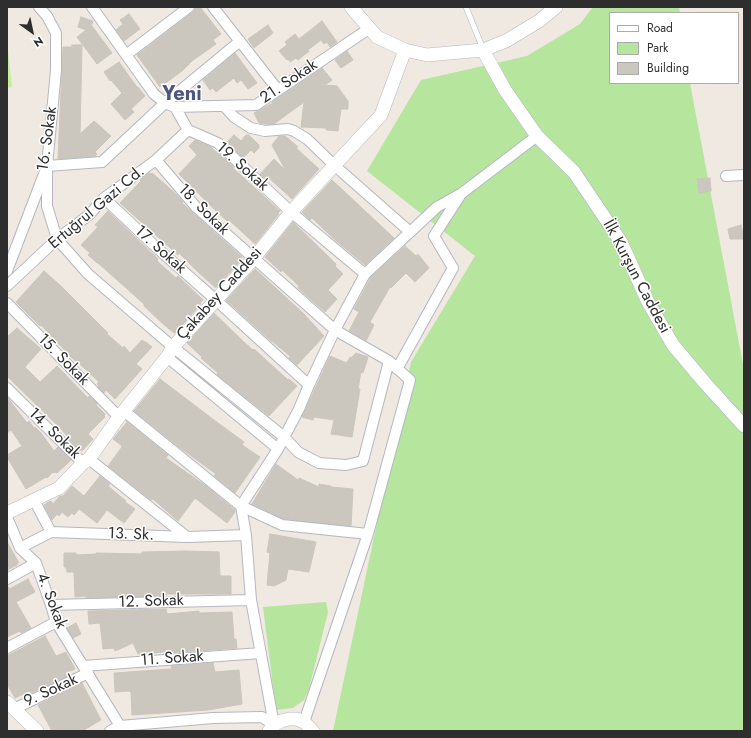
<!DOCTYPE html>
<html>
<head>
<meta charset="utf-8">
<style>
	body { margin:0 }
	#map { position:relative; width:751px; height:738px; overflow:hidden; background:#efe9e1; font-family:Jost,sans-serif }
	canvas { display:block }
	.frame { position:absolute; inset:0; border:8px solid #2e2e2e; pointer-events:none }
	.legend { position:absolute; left:609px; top:12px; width:130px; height:72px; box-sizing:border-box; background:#fff; border:1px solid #ababab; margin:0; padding:5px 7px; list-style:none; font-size:12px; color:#2e2e2e }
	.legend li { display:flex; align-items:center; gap:8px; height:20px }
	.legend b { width:20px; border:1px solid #ababab }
	.north { position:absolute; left:12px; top:12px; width:40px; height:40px; -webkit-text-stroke:3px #fff; paint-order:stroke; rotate:147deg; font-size:11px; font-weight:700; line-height:16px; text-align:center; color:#2e2e2e }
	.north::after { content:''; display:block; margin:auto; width:14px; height:18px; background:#2e2e2e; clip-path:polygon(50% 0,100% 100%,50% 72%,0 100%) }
</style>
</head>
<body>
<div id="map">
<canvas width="751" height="738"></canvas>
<div class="frame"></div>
<ul class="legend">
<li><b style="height:5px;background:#fff"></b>Road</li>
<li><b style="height:11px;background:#b6e59e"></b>Park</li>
<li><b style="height:11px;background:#cbc7bf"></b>Building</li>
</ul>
<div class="north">N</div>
</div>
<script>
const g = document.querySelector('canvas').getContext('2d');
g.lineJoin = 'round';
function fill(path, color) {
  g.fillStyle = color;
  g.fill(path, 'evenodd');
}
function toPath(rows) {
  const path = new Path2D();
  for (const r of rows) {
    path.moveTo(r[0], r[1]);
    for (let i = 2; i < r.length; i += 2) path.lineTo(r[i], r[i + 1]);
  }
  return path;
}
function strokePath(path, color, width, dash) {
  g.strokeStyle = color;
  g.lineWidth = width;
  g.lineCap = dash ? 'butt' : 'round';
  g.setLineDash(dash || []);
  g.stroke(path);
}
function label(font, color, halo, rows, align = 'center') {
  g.font = font + ' Jost,sans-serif';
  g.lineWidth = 3;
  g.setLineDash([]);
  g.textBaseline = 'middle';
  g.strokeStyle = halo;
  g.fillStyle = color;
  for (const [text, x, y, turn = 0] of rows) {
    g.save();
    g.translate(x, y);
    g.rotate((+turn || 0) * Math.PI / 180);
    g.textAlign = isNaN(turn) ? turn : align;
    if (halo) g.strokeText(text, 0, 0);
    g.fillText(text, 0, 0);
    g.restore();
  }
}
fill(toPath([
	[593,7,679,7,680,13,610,13,610,83,690,83,744,370,744,731,333,731,411,362,475,256,367,171,421,80,527,56,580,24],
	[326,602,328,612,309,689,304,700,293,708,276,710,263,607]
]), '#b6e59e');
fill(toPath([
	[7,41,12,87,7,88]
]), '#c9ec9a');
const building = toPath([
	[196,7,200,7,221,34,213,40,216,44,192,61,182,71,160,87,137,55,193,12,196,7],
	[129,14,140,29,124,41,116,30,123,24,120,20,129,14],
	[81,17,93,21,91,27,92,26,112,53,97,64,77,37,86,30,78,27,81,17],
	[322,21,337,42,330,47,327,42,324,44,321,40,308,50,309,51,298,60,296,58,290,62,288,59,287,60,279,51,287,45,285,42,295,34,299,39,322,21],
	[268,25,273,33,254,48,248,39,268,25],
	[72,45,82,45,80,134,94,121,111,136,95,152,97,154,95,156,58,159,63,47,72,47,72,45],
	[347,51,353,60,341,68,335,60,347,51],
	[235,53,257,83,248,89,241,80,237,83,234,78,216,92,213,88,210,90,203,80,235,53],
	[119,62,137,87,138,87,145,96,131,109,134,112,125,120,111,104,122,93,111,80,110,81,104,72,119,62],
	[322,68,332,80,325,85,337,86,348,101,348,109,341,109,338,131,326,130,326,128,301,127,304,102,274,124,265,124,259,123,254,113,273,103,272,102,322,68],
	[234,135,241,141,246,135,249,135,259,145,259,148,254,153,251,150,243,158,227,142,234,135],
	[279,136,285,136,290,140,298,147,296,148,319,169,292,199,270,179,267,181,260,174,274,159,286,171,272,145,279,136],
	[195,140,211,147,216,152,217,151,234,167,233,168,280,211,278,213,279,214,255,244,229,220,227,221,211,206,179,174,197,155,189,146,195,140],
	[149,173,151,174,152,173,166,185,180,198,183,202,182,203,242,257,242,259,216,288,198,272,179,253,178,255,120,203,141,181,140,180,142,178,149,173],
	[710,178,711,191,699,193,697,179,710,178],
	[332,180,394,238,365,265,334,239,312,218,310,220,302,212,332,180],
	[108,211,158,259,157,261,176,278,178,276,203,300,200,303,201,304,176,332,174,333,162,323,144,306,144,304,98,263,97,263,88,255,90,253,81,245,98,227,95,225,108,211],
	[293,222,336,264,335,266,343,274,328,290,337,299,325,312,298,288,299,286,282,270,281,272,265,257,293,222],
	[741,225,744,239,730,239,728,229,741,225],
	[405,246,416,256,418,254,429,268,415,282,406,273,391,288,390,287,370,322,374,325,366,341,349,331,359,312,354,309,371,277,405,246],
	[255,269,303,313,324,336,297,365,289,358,290,356,272,341,271,341,226,300,255,269],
	[44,271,61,286,108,333,107,334,123,348,124,346,130,353,142,340,145,342,146,342,152,347,136,364,142,369,115,399,106,390,104,393,98,387,99,386,97,384,99,382,83,367,71,357,41,325,40,326,16,302,44,271],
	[214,313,245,343,253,350,254,349,288,380,289,379,297,386,269,416,217,375,218,373,201,358,202,357,187,343,214,313],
	[17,328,41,349,25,367,40,382,57,366,88,398,89,396,97,403,96,405,105,414,104,416,105,417,88,434,93,439,82,451,81,449,80,451,67,438,68,437,61,429,7,376,7,337,17,328],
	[356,353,368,357,363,373,361,372,358,389,360,389,352,437,331,434,334,420,314,417,313,420,302,417,330,356,347,363,350,357,351,358,356,353],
	[160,379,218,423,244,442,242,445,260,457,235,493,214,476,216,474,179,447,134,411,160,379],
	[7,397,27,423,29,421,34,428,35,427,41,433,54,451,58,447,71,460,57,473,56,472,54,473,53,472,47,478,46,477,26,489,7,457,7,455,22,446,11,430,7,433,7,397],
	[127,422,168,455,166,458,206,486,235,510,235,512,227,523,195,498,178,521,153,499,151,500,108,466,122,447,121,445,113,439,127,422],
	[276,464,298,480,299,478,319,487,319,484,331,486,331,487,353,489,351,526,284,519,252,504,276,464],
	[100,476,110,484,108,486,126,501,125,502,135,509,124,523,107,510,97,523,79,509,74,515,72,513,68,517,62,512,59,516,57,514,52,520,44,505,47,503,51,501,53,504,60,496,63,496,72,486,84,496,100,476],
	[270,534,316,542,309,572,288,569,286,580,274,586,267,585,270,553,267,552,270,534],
	[7,542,19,563,17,563,17,565,7,570,7,542],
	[186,551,219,552,220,576,231,576,231,594,166,594,166,596,86,598,86,596,75,597,74,572,67,572,66,567,64,567,64,553,76,553,76,555,96,554,96,553,142,554,142,552,186,551],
	[28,579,35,592,16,602,31,628,21,633,20,631,7,637,7,585,9,589,28,579],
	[166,609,167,614,199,611,199,613,232,612,234,639,236,639,237,648,170,653,170,651,147,654,148,653,138,654,133,643,115,651,114,648,103,649,100,623,89,624,88,611,166,609],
	[76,623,81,634,73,638,67,628,76,623],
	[45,636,56,656,66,652,75,669,66,673,68,676,31,693,30,691,15,698,7,684,7,656,45,636],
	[213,663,215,672,239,670,242,704,208,710,132,715,131,692,129,691,115,692,114,673,172,669,171,666,213,663],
	[82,683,101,720,82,731,52,731,38,705,82,683]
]);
fill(building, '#cbc7bf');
strokePath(building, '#cbc5ba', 1);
const service = toPath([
	[466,7,483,49]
]);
const minor = toPath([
	[92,7,154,94,165,103,175,107,188,130],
	[213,7,278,90],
	[240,41,165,103,102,162,47,166,47,206,57,239,88,274,173,347,284,437,298,452,319,463,346,465,363,461,389,361],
	[126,55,189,7],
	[224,106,234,117,251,128,265,131,288,129,294,131,307,139,334,165,409,231],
	[175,107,256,105,370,28],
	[188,130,218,143,291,212,365,274],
	[156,160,196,207,335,330,389,361,410,380,368,534,304,722],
	[726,176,744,175],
	[104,198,158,249,216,300,309,385],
	[7,271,47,166,56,70,56,33,47,16,39,7],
	[7,286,57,239,89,215,104,198,156,160,188,130],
	[7,303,119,417],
	[167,357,278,449],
	[397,369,453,268,434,236,461,194],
	[7,388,83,463],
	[124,411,241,506,282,525,368,534],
	[89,459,187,537],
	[34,500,51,532],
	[7,517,20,548,36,563,51,605,56,622,120,726],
	[20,548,51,532,187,537,246,535],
	[7,579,36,563],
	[51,605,251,600],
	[7,648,56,622],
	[83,666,261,653],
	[14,709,88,673],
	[274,725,251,600,246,535,241,506,278,449,299,409,309,385,335,330,365,274,437,207,462,193,537,136],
	[110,731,120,726,213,718,262,717,274,725]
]);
const tertiary = toPath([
	[351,7,377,37,405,50,427,55,483,50,506,41,539,21,556,7],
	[483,50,505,90,537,136,574,172,621,242,648,302,673,345,705,383,744,426],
	[7,513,59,488,83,463,89,459,119,417,167,357,173,347,254,258,291,212,381,115,405,50],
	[7,702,37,731],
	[269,731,274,725,281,721,289,719,297,719,304,722,313,731]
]);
strokePath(service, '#b4b7c1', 6);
strokePath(minor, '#b4b7c1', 12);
strokePath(tertiary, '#b4b7c1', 14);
strokePath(service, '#fff', 5);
strokePath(minor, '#fff', 10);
strokePath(tertiary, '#fff', 13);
label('16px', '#2e2e2e', '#fff', [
	["21. Sokak",289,82,-34],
	["16. Sokak",48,139,-82],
	["19. Sokak",242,167,42],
	["Ertuğrul Gazi Cd.",97,208,-40],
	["18. Sokak",203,210,45],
	["17. Sokak",160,250,42],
	["İlk Kurşun Caddesi",636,277,62],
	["Çakabey Caddesi",220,294,-48],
	["15. Sokak",63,360,45],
	["14. Sokak",54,434,44],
	["13. Sk.",131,535,2],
	["4. Sokak",51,601,69],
	["12. Sokak",151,602,-2],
	["11. Sokak",172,659,-4],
	["9. Sokak",51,691,-25]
]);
label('bold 20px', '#4d5680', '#fff', [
	["Yeni",182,95]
]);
</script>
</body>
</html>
